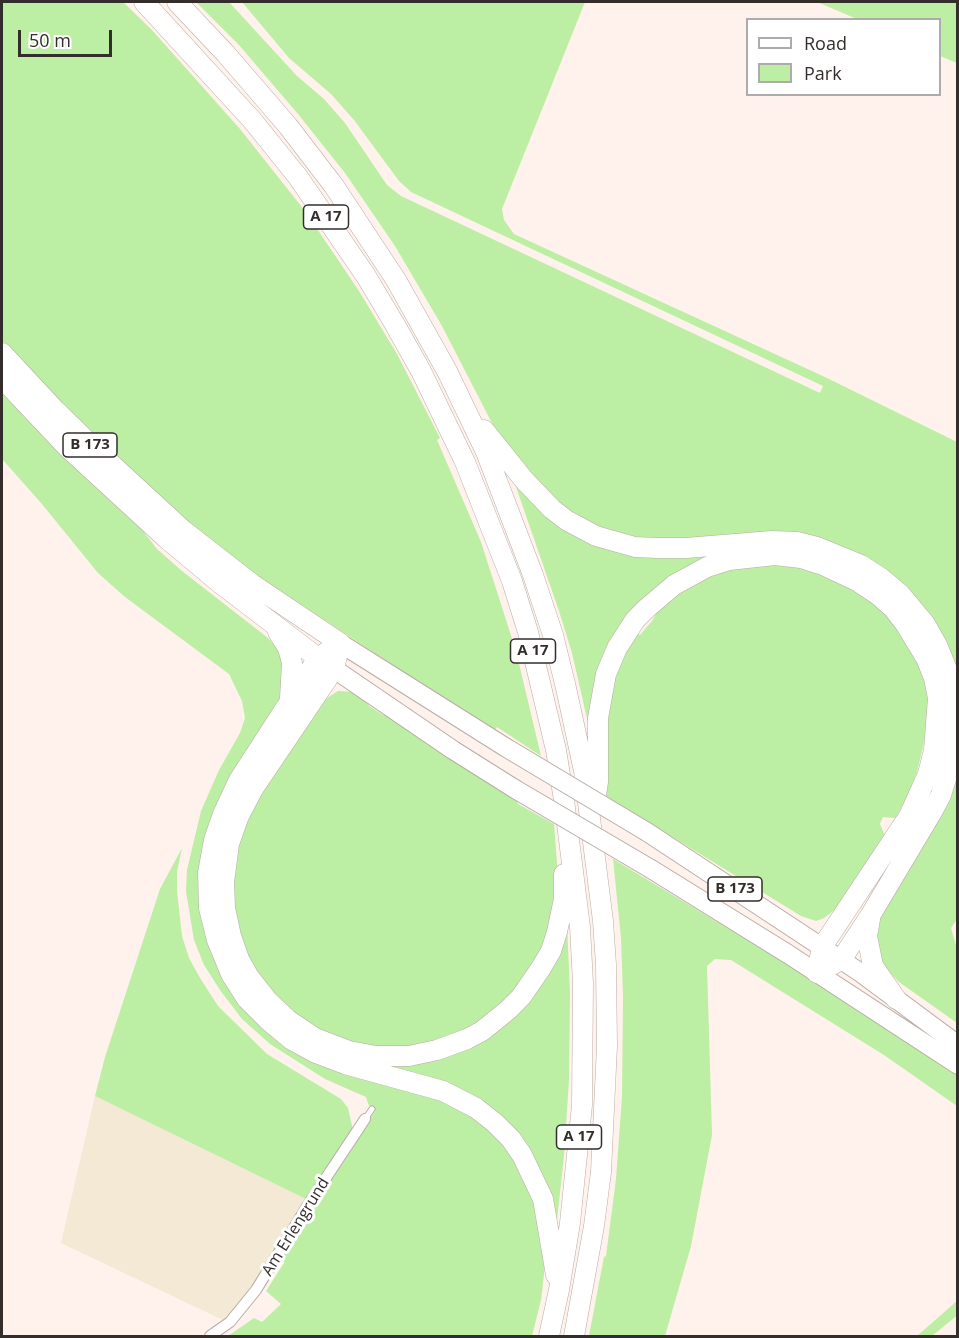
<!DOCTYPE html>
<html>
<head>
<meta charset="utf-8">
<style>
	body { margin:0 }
	#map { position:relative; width:959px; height:1338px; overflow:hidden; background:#fff1eb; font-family:"Open Sans",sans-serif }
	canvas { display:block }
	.frame { position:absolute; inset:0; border:3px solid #332e2c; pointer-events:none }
	.legend { position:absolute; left:746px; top:18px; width:195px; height:78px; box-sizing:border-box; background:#fff; border:2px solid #adabab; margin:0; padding:8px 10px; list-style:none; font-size:18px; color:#332e2c }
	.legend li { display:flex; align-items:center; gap:12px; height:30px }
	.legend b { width:30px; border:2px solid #adabab }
	.scale { position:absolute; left:18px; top:30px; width:94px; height:27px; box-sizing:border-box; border:3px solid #332e2c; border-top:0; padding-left:8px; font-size:18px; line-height:21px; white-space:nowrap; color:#332e2c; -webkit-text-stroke:4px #fff; paint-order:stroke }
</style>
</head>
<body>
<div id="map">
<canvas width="959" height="1338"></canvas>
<div class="frame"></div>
<ul class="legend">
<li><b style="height:8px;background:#fff"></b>Road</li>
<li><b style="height:16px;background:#bceea3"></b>Park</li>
</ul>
<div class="scale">50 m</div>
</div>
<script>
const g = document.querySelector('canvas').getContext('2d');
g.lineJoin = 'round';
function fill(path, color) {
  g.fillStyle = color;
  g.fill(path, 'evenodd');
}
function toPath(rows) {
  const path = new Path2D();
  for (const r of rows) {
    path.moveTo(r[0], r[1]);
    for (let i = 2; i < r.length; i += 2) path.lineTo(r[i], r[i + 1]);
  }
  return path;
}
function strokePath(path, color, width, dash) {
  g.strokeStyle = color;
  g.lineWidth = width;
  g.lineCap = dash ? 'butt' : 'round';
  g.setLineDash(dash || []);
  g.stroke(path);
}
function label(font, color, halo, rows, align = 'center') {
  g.font = font + ' "Open Sans",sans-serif';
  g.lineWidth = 6;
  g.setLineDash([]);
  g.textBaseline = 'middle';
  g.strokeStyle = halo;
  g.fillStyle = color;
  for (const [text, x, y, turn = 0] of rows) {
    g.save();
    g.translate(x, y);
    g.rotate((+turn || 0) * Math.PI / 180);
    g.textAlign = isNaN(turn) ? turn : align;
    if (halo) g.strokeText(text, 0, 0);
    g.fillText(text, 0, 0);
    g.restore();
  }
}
fill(toPath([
	[95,1096,308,1200,233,1314,223,1320,61,1243]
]), '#f3e9d4');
fill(toPath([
	[2,2,123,2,151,29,240,129,305,211,359,291,397,354,440,438,437,440,481,542,516,651,541,756,497,727,494,732,249,570,154,495,81,426,2,341],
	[196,2,229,2,297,76,324,99,345,123,387,185,401,196,820,393,823,386,411,192,399,181,354,120,331,94,289,58,242,2,585,2,502,209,504,220,514,234,827,378,957,442,957,697,901,588,688,542,617,537,555,504,494,427,442,326,395,246,345,173,298,114,239,45],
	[817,2,957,2,957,63,940,56,940,20,857,19],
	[2,389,143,531,157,549,182,571,268,638,284,656,282,698,234,777,225,975,492,1128,533,1187,545,1266,541,1300,532,1336,228,1336,254,1318,262,1322,281,1304,266,1291,284,1263,285,1252,314,1203,375,1111,369,1106,366,1097,325,1079,270,1044,242,1019,220,990,204,965,194,940,186,891,187,870,201,811,219,770,240,733,245,718,242,701,229,674,125,597,98,573,42,504,2,459],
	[514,481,594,542,737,551,650,598,589,727,572,653,559,611],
	[775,564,801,568,823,574,839,581,878,605,917,651,931,697,926,734,917,772,908,794,896,818,883,817,880,824,885,836,837,908,824,918,816,921,801,916,606,796,603,765,606,699,634,631,640,635,652,621,660,606,674,594,707,577,729,570],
	[338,691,355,692,364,698,369,706,383,715,389,713,517,799,518,804,554,824,558,876,553,929,528,981,464,1034,391,1051,333,1040,272,997,236,934,231,880,241,831,258,800,291,746,324,700],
	[957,761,958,918,951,928,957,949,957,1023,899,982,882,965,875,931,879,917],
	[182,848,177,872,177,891,182,936,189,958,200,978,218,1006,267,1054,341,1099,348,1108,353,1130,308,1200,95,1096,105,1057,160,889],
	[613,859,782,961,957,1074,957,1106,884,1055,731,960,715,959,707,966,712,1135,691,1246,665,1336,589,1336,604,1257,606,1256,616,1179,622,1097,623,997,621,938],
	[567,924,570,993,569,1080,564,1156,557,1220,555,1220,514,1135,345,1056,485,1036],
	[957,1301,957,1315,954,1318,932,1336,917,1336]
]), '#bceea3');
const lane = toPath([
	[365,1119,372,1109]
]);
const street = toPath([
	[210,1336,230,1322,256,1290,308,1205,365,1119]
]);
const primary = toPath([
	[340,643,505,747],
	[321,660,453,750,515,789],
	[647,832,861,973,958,1045],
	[651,869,788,954,958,1065]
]);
const highway = toPath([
	[144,2,252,120,298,177,366,276,394,323,421,371,465,462,512,581,528,632,556,750,564,800,580,927,583,983,582,1105,578,1145,570,1223,559,1290,549,1336],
	[177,2,226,54,288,126,334,186,396,280,447,371,486,452,533,575,553,635,566,688,584,771,603,921,606,965,607,1046,601,1172,594,1226,574,1336],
	[2,353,55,410,97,451,184,531,252,584,340,643],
	[2,378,67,447,166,538,221,584,318,658],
	[484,430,525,481,552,509,566,520,596,536,635,547,658,548,686,548,772,541,797,542,817,547,861,565,881,578,900,594,925,624,937,645,946,667,952,694,955,721,949,769,941,795,932,812,870,916,841,960,817,973],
	[278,632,288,648,292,663,290,698],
	[340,643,318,658,239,780,223,814,214,840,208,873,209,908,217,940,231,974,247,999,268,1020,292,1040,316,1053,345,1064,443,1091,476,1108,495,1123,511,1139,522,1155,543,1199,556,1275],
	[340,643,334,669,253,789,238,818,229,844,224,882,225,908,231,936,239,959,249,977,267,1000,288,1020,315,1038,349,1051,376,1056,409,1056,437,1050,467,1039,482,1031,508,1010,521,997,541,968,551,951,557,932,564,899,564,874],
	[595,801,598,782,598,718,606,674,617,648,635,620,647,608,674,585,707,567,729,560,775,555,801,558,823,565,857,581,878,595,893,608,906,625,926,658,934,678,938,698,934,750,928,774,909,816,822,947,817,973],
	[870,919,867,936,873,966,896,999]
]);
strokePath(lane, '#b9aca6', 7);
strokePath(street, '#b9aca6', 12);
strokePath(primary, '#b9aca6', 20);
strokePath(highway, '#b9aca6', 21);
strokePath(lane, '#fff', 5);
strokePath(street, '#fff', 10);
strokePath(primary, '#fff', 18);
strokePath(highway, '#fff', 20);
const primaryBridge = toPath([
	[505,747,647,832],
	[515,789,651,869]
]);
strokePath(primaryBridge, '#b9aca6', 20, []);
strokePath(primaryBridge, '#fff', 18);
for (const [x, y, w] of [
	[326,217,45],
	[90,445,54],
	[533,651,45],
	[735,889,54],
	[579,1137,45]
]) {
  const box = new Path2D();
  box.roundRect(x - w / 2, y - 12, w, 24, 4.5);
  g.fillStyle = '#fff';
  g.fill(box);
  strokePath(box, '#332e2c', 1.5);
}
label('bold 15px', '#332e2c', null, [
	["A 17",326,217],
	["B 173",90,445],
	["A 17",533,651],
	["B 173",735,889],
	["A 17",579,1137]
]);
label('16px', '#332e2c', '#fff', [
	["Am Erlengrund",296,1227,-58]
]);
</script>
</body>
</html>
